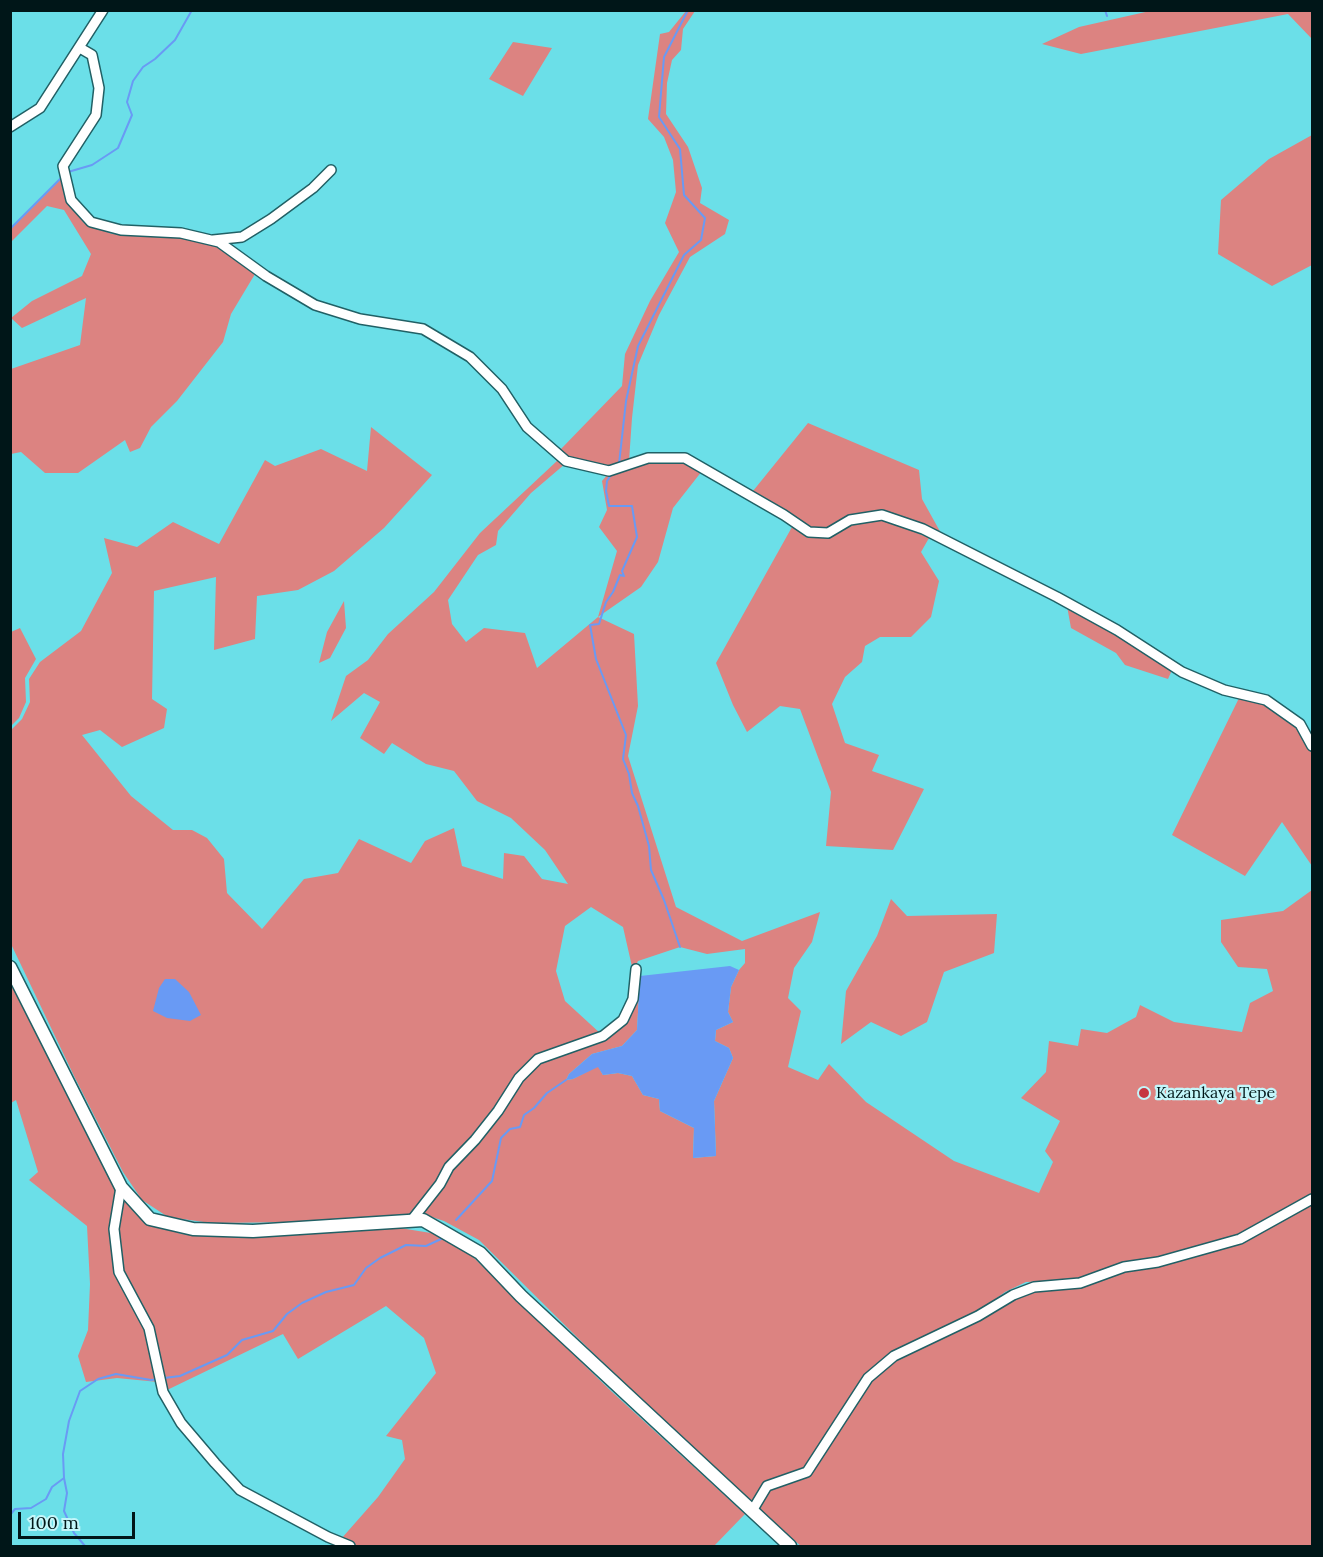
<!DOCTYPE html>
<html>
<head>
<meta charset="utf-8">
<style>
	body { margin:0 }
	#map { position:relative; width:1323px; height:1557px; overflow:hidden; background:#6bdfe8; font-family:Lora,serif }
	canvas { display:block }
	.frame { position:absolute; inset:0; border:12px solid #001618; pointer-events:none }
	.scale { position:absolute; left:18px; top:1512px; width:117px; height:27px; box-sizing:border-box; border:3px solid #001618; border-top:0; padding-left:8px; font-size:18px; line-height:21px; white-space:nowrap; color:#001618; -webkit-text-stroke:4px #c3f6fa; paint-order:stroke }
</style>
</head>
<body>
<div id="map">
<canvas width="1323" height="1557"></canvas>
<div class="frame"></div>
<div class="scale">100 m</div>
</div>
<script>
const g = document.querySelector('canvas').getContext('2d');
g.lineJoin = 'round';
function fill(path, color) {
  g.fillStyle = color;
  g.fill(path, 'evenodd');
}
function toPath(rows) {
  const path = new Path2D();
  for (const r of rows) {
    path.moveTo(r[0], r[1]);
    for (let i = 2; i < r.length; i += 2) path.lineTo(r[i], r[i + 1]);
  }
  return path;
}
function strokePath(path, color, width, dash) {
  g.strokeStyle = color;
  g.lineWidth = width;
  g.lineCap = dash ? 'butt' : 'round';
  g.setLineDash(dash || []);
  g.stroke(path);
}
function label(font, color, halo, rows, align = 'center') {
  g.font = font + ' Lora,serif';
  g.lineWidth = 4.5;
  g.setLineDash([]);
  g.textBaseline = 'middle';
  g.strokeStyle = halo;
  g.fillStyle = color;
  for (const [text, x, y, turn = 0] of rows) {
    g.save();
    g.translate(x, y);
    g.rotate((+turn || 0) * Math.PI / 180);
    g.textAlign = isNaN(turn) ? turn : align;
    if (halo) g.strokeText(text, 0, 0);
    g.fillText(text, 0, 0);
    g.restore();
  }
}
fill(toPath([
	[686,11,695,11,683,29,681,50,672,60,667,83,666,114,688,147,702,188,700,203,729,220,725,234,690,257,659,315,638,365,632,418,629,461,609,468,569,458,560,450,622,386,625,354,650,301,679,252,665,223,676,192,673,160,664,137,648,119,660,34,669,32],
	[1150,11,1312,11,1312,39,1288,14,1081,54,1042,44,1079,27],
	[513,42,552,48,523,96,489,79],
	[1312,135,1312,265,1272,286,1218,254,1221,200,1269,159],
	[63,177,68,202,84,223,112,234,177,237,213,244,249,267,255,274,231,314,223,342,177,401,151,427,140,448,130,452,125,440,78,473,45,473,21,452,11,454,11,369,80,345,86,298,22,328,11,318,32,301,82,276,91,254,64,210,47,206,11,242,11,229],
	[808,423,919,470,922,499,942,535,883,511,849,515,828,529,810,529,753,491],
	[371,427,432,475,384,528,334,571,298,590,257,596,255,639,214,650,216,577,154,591,152,699,167,709,164,728,122,747,100,730,82,735,131,796,173,830,192,830,207,838,224,859,227,893,262,929,304,879,338,873,359,839,411,863,425,841,454,828,462,866,503,879,504,853,524,856,542,879,568,884,545,850,511,818,477,801,454,771,426,764,392,743,384,754,360,738,380,702,364,693,331,721,346,676,368,660,388,634,434,592,480,533,558,460,565,464,531,493,498,531,496,545,478,555,448,600,452,624,466,642,484,628,525,633,537,668,598,617,617,551,599,527,607,510,602,481,608,474,649,462,685,461,702,471,673,508,658,562,641,587,598,617,634,634,638,706,628,756,676,907,742,941,820,912,812,942,794,968,788,998,801,1011,788,1067,818,1080,829,1064,866,1102,954,1161,1039,1193,1053,1162,1045,1151,1060,1121,1021,1098,1046,1072,1049,1041,1078,1046,1081,1029,1107,1033,1136,1017,1140,1005,1174,1022,1242,1032,1250,1003,1273,991,1267,969,1238,967,1221,942,1221,920,1283,911,1312,890,1312,1196,1238,1237,1158,1259,1118,1265,1077,1280,1026,1282,1005,1292,975,1314,890,1353,860,1383,805,1468,765,1483,752,1504,590,1350,479,1240,444,1221,423,1214,452,1170,482,1138,521,1079,539,1061,605,1038,625,1022,635,1000,636,976,640,976,637,1030,622,1046,592,1054,569,1074,566,1080,573,1079,598,1066,603,1075,618,1073,632,1076,643,1095,659,1099,660,1111,694,1128,693,1158,716,1156,714,1101,733,1058,729,1048,715,1041,716,1030,733,1022,728,1012,731,987,739,970,745,963,745,949,707,954,680,947,638,961,633,971,623,927,591,907,565,926,556,971,565,1001,601,1034,536,1056,515,1076,494,1111,473,1139,445,1165,436,1182,410,1214,311,1222,211,1223,168,1217,142,1200,123,1172,75,1078,11,944,11,730,22,719,30,702,29,679,40,662,81,631,112,573,104,538,137,547,173,522,219,544,265,460,275,466,321,449,367,471],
	[882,518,929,538,921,552,939,581,931,617,911,637,880,637,865,646,862,662,845,677,832,704,845,743,879,755,872,771,924,789,893,850,826,846,831,792,800,709,780,706,747,732,733,705,716,663,792,527,808,538,830,538,852,525],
	[344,601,346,628,330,658,319,663,327,632],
	[1067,606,1118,634,1172,670,1168,679,1125,665,1116,653,1071,628],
	[20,628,36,659,25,678,26,702,19,718,11,726,11,632],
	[1240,696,1266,704,1298,726,1312,750,1312,866,1282,822,1245,876,1172,835],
	[891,899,907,916,997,914,994,953,944,972,927,1022,901,1036,871,1022,841,1044,846,991,877,936],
	[10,982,117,1193,111,1229,114,1272,145,1329,158,1382,117,1378,86,1382,78,1356,88,1330,90,1284,87,1226,29,1180,38,1172,16,1100,11,1103],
	[123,1198,141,1219,181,1234,242,1237,362,1231,400,1228,437,1234,469,1253,611,1391,745,1514,714,1546,356,1546,341,1539,378,1497,405,1459,402,1440,386,1436,436,1373,424,1338,386,1306,298,1359,283,1334,165,1391,153,1324,121,1272,117,1229],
	[1312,1203,1312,1546,801,1546,758,1510,770,1488,811,1474,870,1381,900,1356,1013,1298,1033,1292,1079,1287,1134,1268,1209,1250]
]), '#dc8381');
fill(toPath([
	[730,966,739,970,731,987,728,1012,733,1022,716,1030,715,1041,729,1048,733,1058,714,1101,716,1156,693,1158,694,1128,660,1111,659,1099,643,1095,632,1076,618,1073,603,1075,598,1067,573,1079,566,1080,569,1074,592,1054,622,1046,637,1030,640,976],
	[165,979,175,979,189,992,201,1015,190,1021,167,1018,153,1011,159,988]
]), '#699af4');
strokePath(toPath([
	[1105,10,1107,16],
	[68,172,92,165,118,148,132,115,127,102,133,81,143,67,155,59,175,40,192,10],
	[10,229,63,176],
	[619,464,626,401,638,346,684,255,701,240,705,218,684,195,680,149,659,117,664,57,688,10],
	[612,473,607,481,606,491,609,506,632,506,637,537,622,571,624,576,620,575,613,592,606,602,599,624,590,625,596,659,626,735,623,759,629,774,632,793,638,806,649,846,651,870,664,900,680,947],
	[456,1220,492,1181,501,1138,510,1129,520,1127,524,1115,534,1108,547,1093,566,1080],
	[164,1378,180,1376,227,1355,242,1340,273,1331,287,1314,302,1303,326,1292,354,1285,366,1268,380,1258,406,1245,426,1246,441,1239],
	[64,1478,67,1493,64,1511,74,1533,85,1546],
	[10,1515,15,1509,31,1508,46,1499,52,1487,64,1478,63,1454,69,1421,80,1391,98,1379,116,1374,151,1380,159,1379]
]), '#699af4', 2);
const minor = toPath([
	[80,48,92,55,99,88,96,115,63,166,71,200,91,222,121,230,181,233,219,242,266,276,315,305,360,319,423,329,470,357,502,389,527,427,566,461,609,471,648,458,685,458,784,515,809,532,828,533,850,520,882,515,923,529,1057,597,1117,630,1182,672,1224,690,1266,700,1300,724,1312,746],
	[10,127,40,108,103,10],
	[213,240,242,237,271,219,313,188,331,170],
	[121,1187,114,1229,119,1272,149,1328,163,1392,181,1423,215,1463,240,1490,328,1537,350,1546],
	[411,1221,440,1184,449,1167,475,1140,498,1111,519,1078,538,1059,603,1036,623,1020,633,999,636,969],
	[752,1511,767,1486,807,1472,868,1378,894,1356,978,1316,1013,1295,1034,1287,1080,1283,1124,1267,1158,1262,1240,1239,1312,1199]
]);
const tertiary = toPath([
	[10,967,121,1187,150,1219,193,1229,253,1231,423,1220,480,1253,521,1296,790,1546]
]);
strokePath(minor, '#216065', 12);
strokePath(tertiary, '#216065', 15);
strokePath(minor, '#fff', 9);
strokePath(tertiary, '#fff', 12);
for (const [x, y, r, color] of [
	[1144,1093,6,"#c63640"]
]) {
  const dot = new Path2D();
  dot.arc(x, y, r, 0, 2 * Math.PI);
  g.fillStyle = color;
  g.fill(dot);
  strokePath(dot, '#c3f6fa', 2);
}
label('16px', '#001618', '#c3f6fa', [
	["Kazankaya Tepe",1156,1093]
], 'left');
</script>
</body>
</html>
